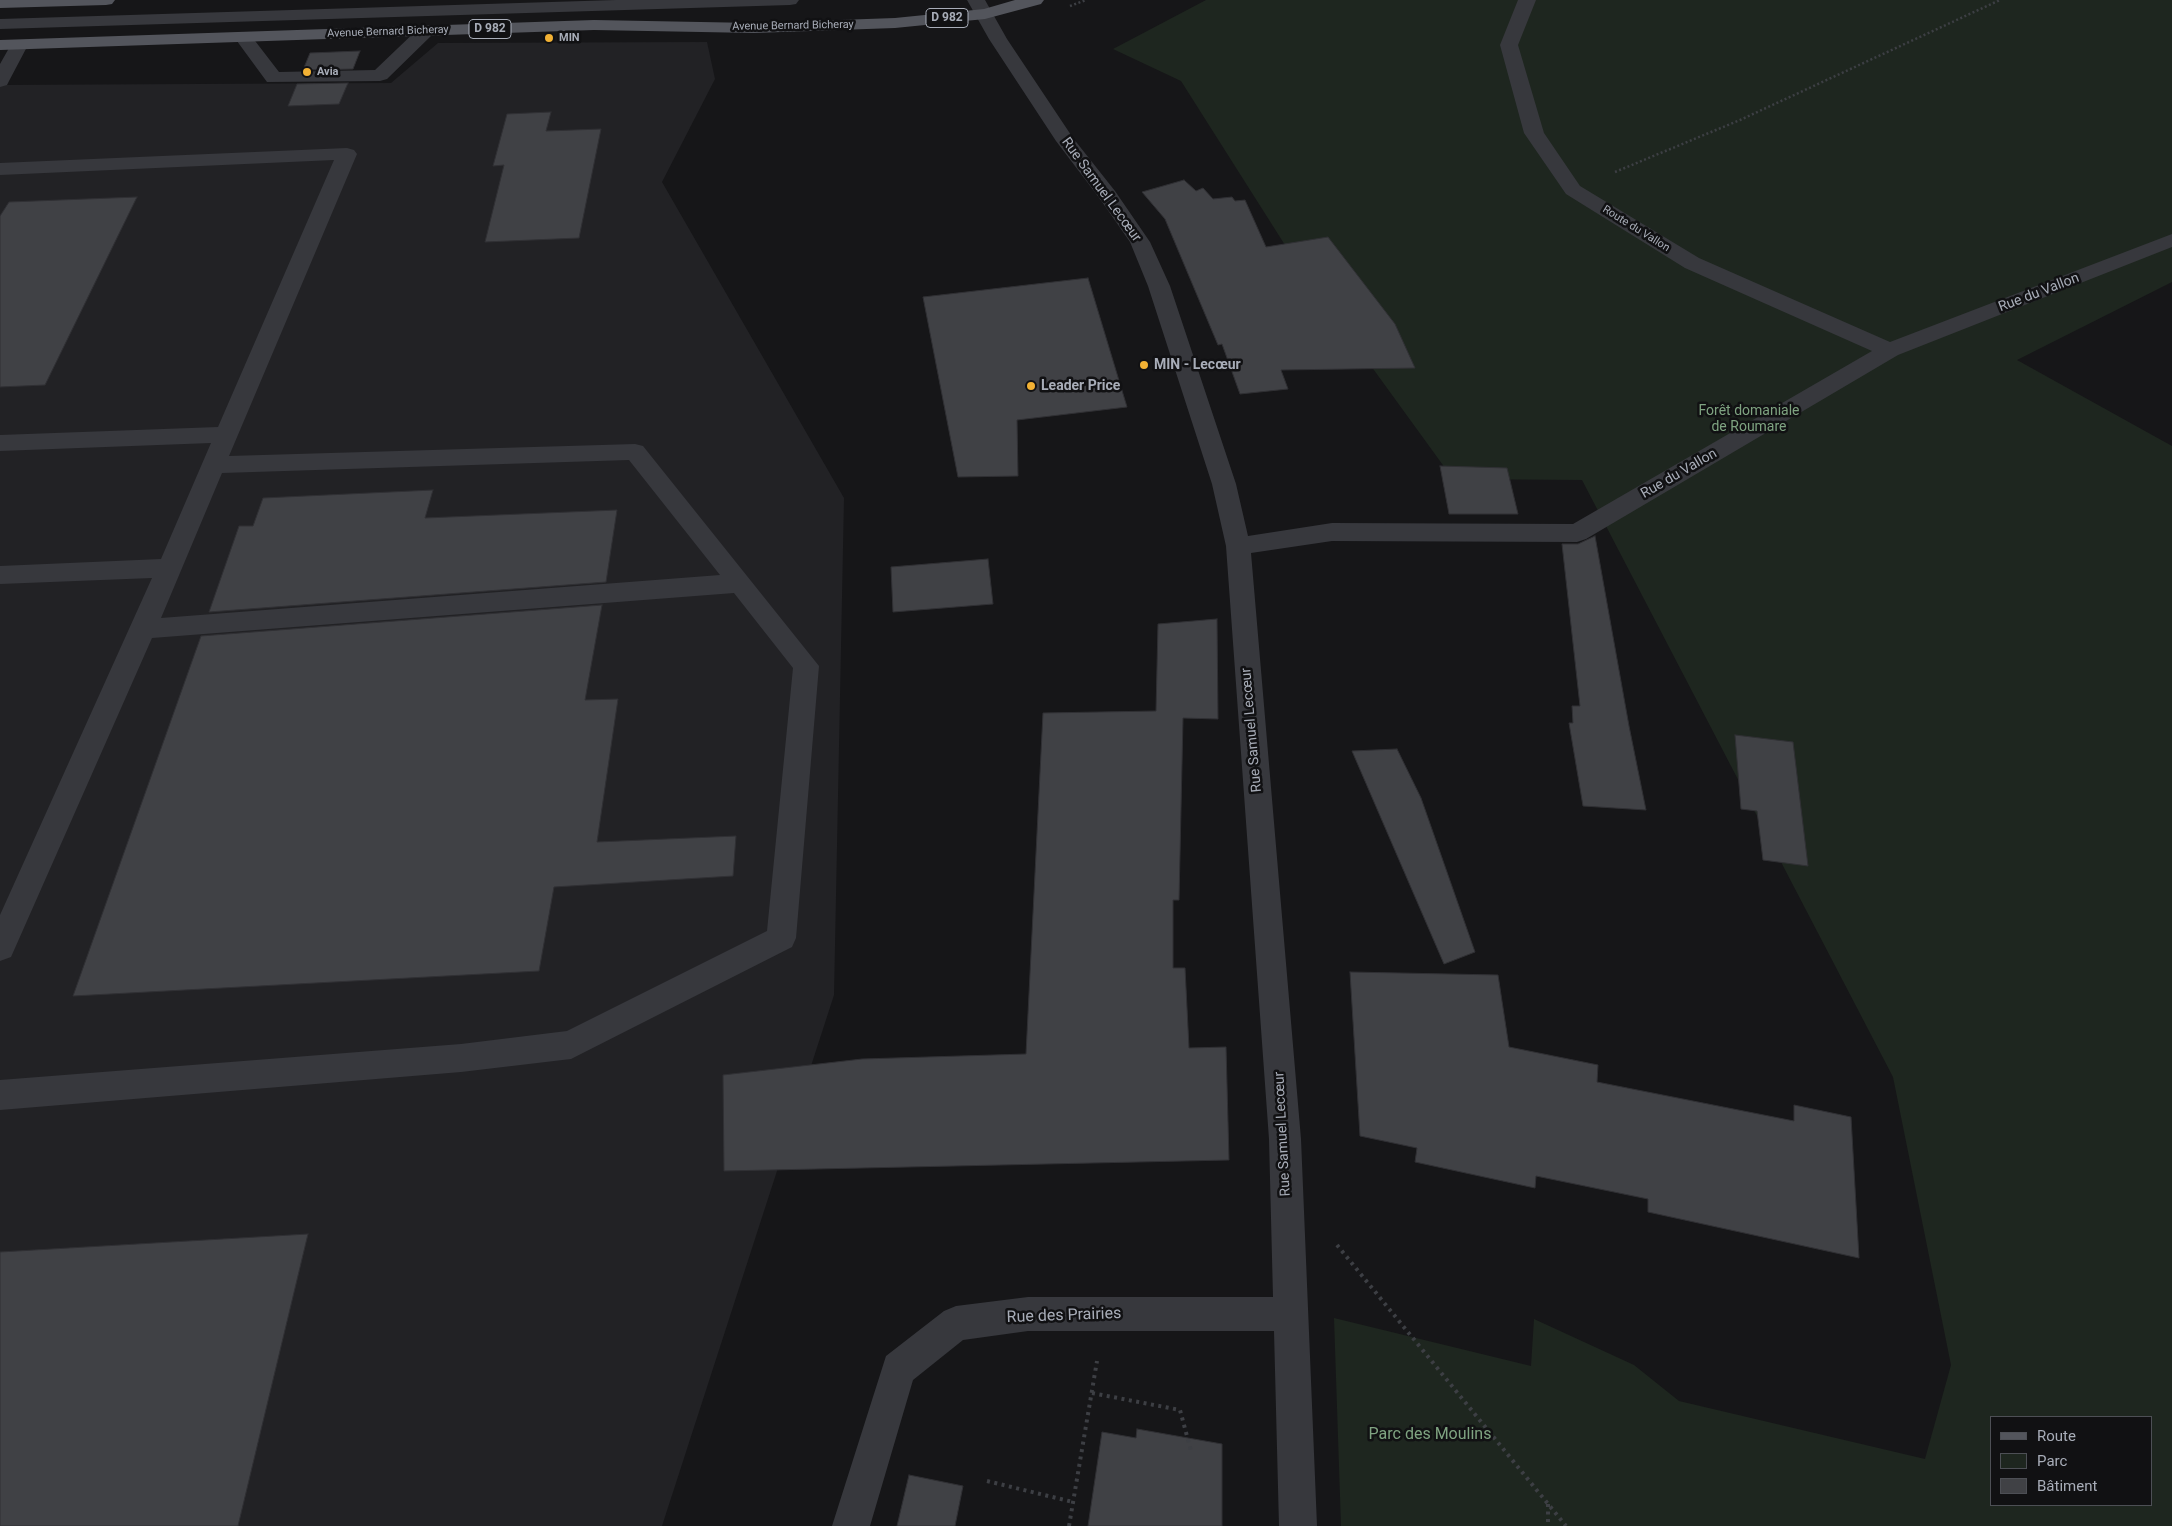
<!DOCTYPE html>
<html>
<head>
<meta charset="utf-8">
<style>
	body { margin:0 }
	#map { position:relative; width:2172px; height:1526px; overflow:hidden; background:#161618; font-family:Roboto,sans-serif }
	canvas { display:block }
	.legend { position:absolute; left:1990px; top:1416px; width:162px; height:90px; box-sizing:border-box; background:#111113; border:1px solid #4d4f55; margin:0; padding:6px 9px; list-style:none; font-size:15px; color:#a8adb8 }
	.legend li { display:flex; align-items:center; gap:10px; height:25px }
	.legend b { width:25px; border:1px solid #4d4f55 }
</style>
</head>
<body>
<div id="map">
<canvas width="2172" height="1526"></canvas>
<ul class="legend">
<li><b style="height:6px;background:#53555c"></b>Route</li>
<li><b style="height:14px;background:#1e261f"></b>Parc</li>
<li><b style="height:14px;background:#404145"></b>Bâtiment</li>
</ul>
</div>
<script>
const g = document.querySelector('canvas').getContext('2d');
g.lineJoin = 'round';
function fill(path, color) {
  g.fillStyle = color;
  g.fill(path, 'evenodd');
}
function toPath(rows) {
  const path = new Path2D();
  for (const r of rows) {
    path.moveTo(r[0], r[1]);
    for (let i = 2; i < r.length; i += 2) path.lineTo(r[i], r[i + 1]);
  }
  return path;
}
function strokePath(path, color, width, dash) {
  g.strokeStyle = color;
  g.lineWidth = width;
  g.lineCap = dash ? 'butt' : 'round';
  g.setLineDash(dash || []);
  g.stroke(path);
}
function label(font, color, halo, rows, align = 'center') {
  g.font = font + ' Roboto,sans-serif';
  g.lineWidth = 5;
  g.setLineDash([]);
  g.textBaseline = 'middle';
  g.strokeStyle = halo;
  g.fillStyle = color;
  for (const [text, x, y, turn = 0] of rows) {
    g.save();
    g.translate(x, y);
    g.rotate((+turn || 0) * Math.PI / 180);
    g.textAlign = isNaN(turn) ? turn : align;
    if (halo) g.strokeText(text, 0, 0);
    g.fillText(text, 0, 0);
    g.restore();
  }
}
fill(toPath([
	[707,42,715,79,662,182,844,498,834,995,662,1526,0,1526,0,85,391,83,438,43]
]), '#222225');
fill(toPath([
	[1206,0,2172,0,2172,282,2017,360,2172,446,2172,1526,1341,1526,1334,1318,1531,1366,1534,1319,1634,1365,1679,1401,1925,1459,1951,1365,1893,1077,1582,480,1453,479,1297,264,1181,81,1113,49],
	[1991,1417,2151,1417,2151,1505,1991,1505]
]), '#1e261f');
const building = toPath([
	[360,51,353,69,303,70,310,53,360,51],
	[348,83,339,104,288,106,297,84,348,83],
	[551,112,546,131,601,129,579,238,485,242,504,165,493,166,507,114,551,112],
	[1184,180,1196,191,1203,188,1213,199,1232,197,1235,201,1245,200,1266,247,1328,237,1395,324,1415,368,1281,370,1288,389,1240,394,1222,344,1218,345,1165,219,1142,192,1184,180],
	[137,197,45,385,0,387,0,216,9,202,137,197],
	[1088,278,1127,407,1017,420,1018,476,958,477,923,297,1088,278],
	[1440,466,1507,468,1518,514,1449,514,1440,466],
	[433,490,425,518,617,510,606,582,209,612,239,526,253,526,263,498,433,490],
	[1595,536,1629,726,1646,810,1583,806,1569,723,1573,723,1572,706,1580,706,1562,544,1578,544,1595,536],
	[988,559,993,604,893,612,891,567,988,559],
	[602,605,585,700,618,699,597,842,736,836,733,876,554,887,539,971,73,996,201,636,602,605],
	[1217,619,1218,719,1183,718,1179,900,1173,900,1173,968,1185,968,1189,1048,1226,1047,1229,1160,724,1171,723,1075,862,1059,1026,1054,1043,713,1156,711,1158,624,1217,619],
	[1735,735,1793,742,1808,866,1763,860,1757,811,1741,809,1735,735],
	[1397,749,1421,798,1475,952,1444,964,1352,751,1397,749],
	[1350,972,1498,975,1509,1047,1598,1065,1597,1082,1794,1121,1794,1105,1851,1117,1859,1258,1648,1212,1648,1199,1536,1176,1535,1188,1415,1162,1417,1148,1360,1136,1350,972],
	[308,1234,238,1526,0,1526,0,1252,308,1234],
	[1137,1429,1222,1444,1222,1526,1088,1526,1102,1432,1136,1438,1137,1429],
	[909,1475,963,1486,955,1526,897,1526,909,1475]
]);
fill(building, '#404145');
strokePath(building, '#303034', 1);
strokePath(toPath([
	[1070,6,1086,0],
	[1615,172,1740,120,2000,0]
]), '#3d3f44', 2.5, [2, 2.5]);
strokePath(toPath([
	[1337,1245,1566,1526],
	[1092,1393,1180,1410,1191,1451],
	[987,1481,1073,1502],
	[1548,1504,1548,1526],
	[1069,1526,1097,1361]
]), '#3d3f44', 4, [3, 4.5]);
fill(toPath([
	[616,0,799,0,796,4,790,5,0,29,0,19,616,0],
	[967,0,985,0,1007,39,1073,138,1115,191,1150,242,1170,286,1236,484,1248,536,1332,523,1573,524,1872,351,1685,268,1566,194,1524,133,1500,45,1518,0,1536,0,1518,45,1544,133,1580,186,1699,258,1890,342,2172,234,2172,247,1898,355,1586,539,1577,542,1332,541,1251,553,1301,1139,1317,1526,1279,1526,1274,1331,1028,1331,963,1340,913,1380,870,1526,832,1526,886,1356,944,1311,956,1306,1028,1297,1273,1297,1269,1139,1226,546,1212,484,1148,286,1130,242,1100,199,1056,141,989,39,967,0],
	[426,26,432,27,435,31,432,35,387,79,380,81,267,82,234,37,237,33,243,32,249,33,279,72,375,70,420,27,426,26],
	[19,40,25,41,28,45,9,81,7,85,0,87,0,64,13,41,19,40],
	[347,148,354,150,357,154,229,456,635,444,643,446,819,666,796,938,792,947,571,1059,461,1072,0,1110,0,1080,461,1044,567,1031,767,931,793,668,734,593,152,638,15,948,11,957,0,961,0,915,152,578,0,584,0,566,161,559,211,443,0,451,0,435,218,427,334,160,0,175,0,163,347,148],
	[629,460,720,575,161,618,222,473,629,460]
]), '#37383d');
fill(toPath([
	[0,0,115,0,112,4,106,5,0,8,0,0],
	[1015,0,1044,0,1041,4,985,19,895,28,754,33,594,30,0,50,0,40,594,20,754,23,895,18,984,9,1015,0]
]), '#53555c');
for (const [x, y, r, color] of [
	[549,38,5,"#f2b134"],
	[307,72,5,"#f2b134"],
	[1144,365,5,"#f2b134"],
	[1031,386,5,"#f2b134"]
]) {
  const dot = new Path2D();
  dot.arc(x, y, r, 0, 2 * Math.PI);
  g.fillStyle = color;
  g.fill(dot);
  strokePath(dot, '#111113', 2);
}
label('11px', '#a8adb8', '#111113', [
	["Avenue Bernard Bicheray",793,26,-1],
	["Avenue Bernard Bicheray",388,32,-2],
	["Route du Vallon",1636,229,32]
]);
label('bold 11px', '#a8adb8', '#111113', [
	["MIN",559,38],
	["Avia",317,72]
], 'left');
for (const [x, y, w] of [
	[947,18,42],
	[490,29,42]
]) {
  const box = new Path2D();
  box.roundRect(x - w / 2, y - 9.5, w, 19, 4);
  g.fillStyle = '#111113';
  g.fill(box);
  strokePath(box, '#a8adb8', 1);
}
label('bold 12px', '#a8adb8', null, [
	["D 982",947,18],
	["D 982",490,29]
]);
label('14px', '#a8adb8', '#111113', [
	["Rue Samuel Lecœur",1101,190,54],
	["Rue du Vallon",2039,293,-21],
	["Rue du Vallon",1679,474,-30],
	["Rue Samuel Lecœur",1252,730,-95],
	["Rue Samuel Lecœur",1283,1134,-93]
]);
label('bold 14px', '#a8adb8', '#111113', [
	["MIN - Lecœur",1154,365],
	["Leader Price",1041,386]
], 'left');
label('14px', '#7fa381', '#111113', [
	["Forêt domaniale",1749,411],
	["de Roumare",1749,427]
]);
label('16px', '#a8adb8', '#111113', [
	["Rue des Prairies",1064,1316,-2]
]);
label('16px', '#7fa381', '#111113', [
	["Parc des Moulins",1430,1435]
]);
</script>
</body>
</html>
